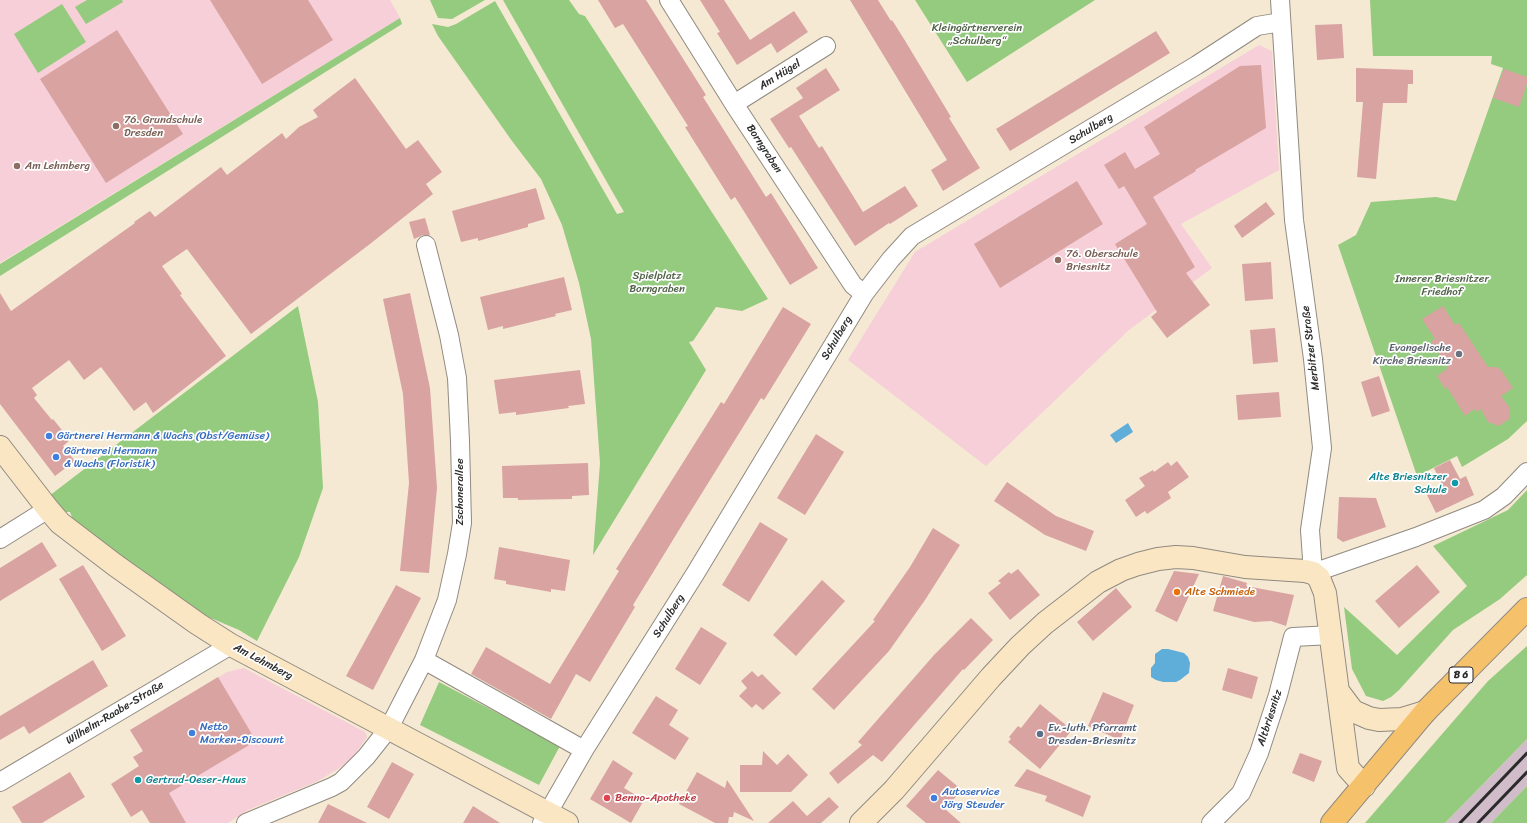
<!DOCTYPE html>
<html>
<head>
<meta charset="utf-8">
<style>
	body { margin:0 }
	canvas { display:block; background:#f5e9d4 }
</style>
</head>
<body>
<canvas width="1527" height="823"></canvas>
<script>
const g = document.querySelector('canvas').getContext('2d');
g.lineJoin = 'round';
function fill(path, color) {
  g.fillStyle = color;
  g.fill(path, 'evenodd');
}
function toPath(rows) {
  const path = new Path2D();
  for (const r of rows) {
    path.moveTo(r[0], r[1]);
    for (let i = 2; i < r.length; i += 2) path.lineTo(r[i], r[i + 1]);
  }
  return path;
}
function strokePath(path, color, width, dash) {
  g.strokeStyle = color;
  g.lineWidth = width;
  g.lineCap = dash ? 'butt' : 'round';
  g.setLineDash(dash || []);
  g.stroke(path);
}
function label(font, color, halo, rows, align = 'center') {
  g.font = font + ' Sriracha,sans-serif';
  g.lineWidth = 3.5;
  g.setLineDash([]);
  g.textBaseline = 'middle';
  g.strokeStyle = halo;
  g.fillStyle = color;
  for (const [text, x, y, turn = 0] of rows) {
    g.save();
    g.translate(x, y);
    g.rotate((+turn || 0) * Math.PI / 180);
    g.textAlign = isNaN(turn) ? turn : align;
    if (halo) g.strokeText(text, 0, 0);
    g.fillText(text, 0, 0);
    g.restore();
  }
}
fill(toPath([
	[0,0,390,0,400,18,0,263],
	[1259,45,1272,51,1279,170,1181,224,1212,268,1129,330,986,466,848,360,915,252],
	[244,668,365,732,367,737,353,757,341,767,318,781,248,810,228,823,186,823,130,730,227,672]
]), '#f6cfd8');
fill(toPath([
	[1527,739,1527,786,1491,823,1445,823]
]), '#d1bdca');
fill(toPath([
	[87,0,122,0,123,2,86,24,75,7],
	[430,0,485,0,452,19,438,18],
	[503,0,569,0,579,14,585,16,768,299,742,311,716,307,693,341,689,342,706,370,593,555,600,463,591,339,579,283,562,225,541,179,512,141,438,36,432,24,448,27,456,24,495,1,617,214,624,212],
	[915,0,1095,0,967,82],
	[1370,0,1527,0,1527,421,1508,439,1462,467,1457,456,1417,476,1338,245,1356,235,1371,202,1436,197,1456,201,1503,68,1491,64,1492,56,1373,56],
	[62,4,86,42,38,73,14,34],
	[400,18,402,24,0,276,0,264],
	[298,306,318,402,323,488,299,557,257,641,239,630,199,613,74,523,70,512,63,512,49,496],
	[1527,490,1527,575,1500,599,1453,630,1399,690,1391,697,1383,701,1366,696,1352,669,1344,607,1397,655,1467,586,1433,546,1508,510],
	[1527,646,1527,739,1445,823,1365,823,1488,681],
	[439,682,560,746,539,785,420,725],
	[1527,786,1527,823,1491,823]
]), '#95cb7e');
fill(toPath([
	[1128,423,1133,432,1116,443,1110,435],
	[1162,649,1168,649,1184,653,1188,657,1190,663,1189,673,1180,680,1176,682,1163,682,1156,680,1151,677,1151,668,1155,663,1155,654]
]), '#5fadd9');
fill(toPath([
	[210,0,308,0,333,40,262,84],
	[598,0,646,0,706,95,703,97,766,197,771,193,818,268,790,285,735,197,731,200,685,127,688,126,623,24,615,28],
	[700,0,724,0,750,40,794,11,808,32,777,53,771,43,737,65,717,33,720,32],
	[850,0,878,0,891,21,892,20,904,39,951,117,949,118,980,168,943,191,931,170,947,160],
	[1342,24,1344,58,1317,60,1315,25],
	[117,30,183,134,106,183,40,79],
	[1156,31,1170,53,1010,151,996,129],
	[1261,65,1266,128,1195,170,1196,171,1153,197,1195,267,1186,273,1210,305,1167,338,1151,317,1157,312,1115,244,1147,224,1124,186,1119,189,1104,165,1125,152,1135,169,1160,154,1144,127,1240,66],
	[826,68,840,90,799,116,819,148,822,146,863,212,905,186,918,206,890,224,889,223,855,246,791,147,789,148,770,119,803,98,796,88],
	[1356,68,1413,70,1413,84,1408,84,1407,103,1383,103,1376,179,1357,177,1363,102,1356,102],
	[1504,69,1527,77,1527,84,1519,107,1493,98],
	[355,78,406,149,418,140,442,172,426,184,433,194,370,244,251,334,187,249,162,266,182,294,180,295,226,356,153,413,146,402,134,411,101,367,84,380,69,360,32,388,37,395,34,398,52,420,53,419,70,440,63,446,75,461,55,476,0,404,0,293,11,311,135,223,134,222,150,211,155,217,221,167,227,175,282,133,286,139,299,127,318,117,313,110],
	[1077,181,1103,224,1000,288,974,244],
	[536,188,545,219,528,224,528,227,478,241,478,238,461,242,452,211],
	[1266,202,1275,214,1242,238,1234,226],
	[425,218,430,235,423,235,414,239,409,222],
	[1271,262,1273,299,1245,301,1242,264],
	[564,277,572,310,555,314,556,316,503,329,503,326,488,330,480,297],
	[410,293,430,388,437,488,429,573,400,571,409,483,403,394,383,299],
	[1443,306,1455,325,1459,323,1488,367,1496,367,1501,370,1513,388,1501,396,1509,407,1509,419,1499,426,1488,422,1481,409,1476,412,1474,409,1465,416,1447,387,1445,389,1437,376,1448,368,1431,341,1435,339,1422,319],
	[783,307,811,324,764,400,761,398,679,530,633,605,635,607,590,682,576,674,551,719,471,674,486,647,550,684,619,571,616,569,721,402,724,404],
	[1275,328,1278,362,1253,364,1250,330],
	[580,370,585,404,568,406,569,408,516,415,516,412,499,414,494,380],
	[1379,376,1390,411,1372,417,1361,382],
	[1279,392,1281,417,1238,420,1236,395],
	[816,434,844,452,805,515,777,498],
	[1450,460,1460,479,1466,476,1474,495,1436,513,1427,495,1443,487,1434,468],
	[1177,461,1189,477,1168,492,1171,498,1147,514,1145,511,1136,517,1125,500,1145,486,1139,478,1153,470,1154,472,1168,462,1171,466],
	[588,463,589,495,572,496,572,499,518,500,518,498,503,498,502,466],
	[1007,482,1056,516,1094,531,1086,551,1045,535,994,501],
	[1339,497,1376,498,1386,527,1343,542,1337,538],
	[760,522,788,539,749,602,722,585],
	[933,528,960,545,925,600,889,651,834,710,812,689,875,621,873,620,910,567],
	[42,542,57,566,0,601,0,568],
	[499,547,570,560,565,591,551,589,551,592,506,584,506,581,494,579],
	[83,565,126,636,102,651,59,579],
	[1417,565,1440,592,1399,628,1375,601],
	[1018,569,1040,595,1010,620,988,593,1001,583,998,581,1009,572,1011,574],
	[1174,571,1199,574,1177,622,1155,611],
	[1223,576,1247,583,1246,586,1294,595,1286,626,1271,621,1254,622,1213,611],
	[822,580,845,601,796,656,773,635],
	[396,585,421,598,373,690,346,676],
	[1116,588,1132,607,1093,641,1077,622],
	[971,618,993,640,964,670,963,669,882,762,873,755,838,784,829,773,862,745,858,742,934,655],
	[701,627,727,643,700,685,675,669],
	[93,660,108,686,29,734,24,726,0,740,0,716],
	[1228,668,1258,677,1252,699,1222,690],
	[752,671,758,677,762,674,781,693,763,710,756,704,752,708,739,696,747,688,741,681],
	[218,677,256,741,169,793,186,823,150,823,142,810,131,817,111,784,139,766,133,757,143,751,130,730],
	[1103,692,1134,705,1120,740,1088,726],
	[656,696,678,710,669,725,689,738,675,760,632,733],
	[1040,704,1072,730,1040,769,1008,742,1011,739,1009,737,1018,726,1021,728],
	[763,751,777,765,788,754,808,775,791,792,740,792,740,765,762,765],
	[1300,753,1322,761,1314,782,1292,773],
	[613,760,633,773,624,788,644,800,631,823,590,799],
	[392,762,414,774,389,819,367,807],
	[1027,769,1091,796,1083,817,1045,801,1047,796,1014,786],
	[938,770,962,790,945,809,961,823,926,823,906,806],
	[70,772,85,797,42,823,22,823,12,807],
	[697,772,725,788,727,780,754,821,734,812,733,817,729,817,728,823,715,823,679,804],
	[829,797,839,807,821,823,768,823,793,801,807,816],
	[328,804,367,823,318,823],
	[473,806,500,823,463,823]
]), '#d9a3a1');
const street = toPath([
	[669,0,734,104,853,285,864,294],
	[1280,0,1294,220,1313,359,1322,448,1310,530,1313,573,1416,537,1484,510,1504,496,1527,472],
	[734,104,826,46],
	[0,539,48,509],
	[424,660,584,750],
	[0,782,231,645],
	[246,823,332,787,341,782,366,757,389,728,424,660,447,600,457,554,462,523,460,441,457,378,449,335,426,245],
	[542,823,584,750,695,574,864,294,891,259,912,236,1197,65,1257,26,1281,22],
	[1211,823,1241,793,1259,753,1278,695,1293,637,1332,635]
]);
const secondary = toPath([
	[0,447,48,509,60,523,115,565,198,624,231,645,567,823],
	[1338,691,1353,711,1369,718,1379,720,1402,719,1425,712],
	[861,823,894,790,991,677,1020,646,1045,623,1098,582,1121,570,1138,564,1158,559,1176,557,1193,558,1245,567,1305,571,1313,573,1319,578,1325,593,1348,768,1364,786]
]);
const primary = toPath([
	[1332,823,1425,712,1527,609]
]);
strokePath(street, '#908a80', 20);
strokePath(secondary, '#908a80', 24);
strokePath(primary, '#908a80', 24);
strokePath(street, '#fff', 18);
strokePath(secondary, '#fbe6c4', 22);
strokePath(primary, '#f5c16b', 22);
strokePath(toPath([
	[1460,823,1527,753],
	[1478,823,1527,772]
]), '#2b2b2b', 3);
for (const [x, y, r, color] of [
	[116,126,4,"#8d6e63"],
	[17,166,4,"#8d6e63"],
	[1058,260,4,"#8d6e63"],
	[1459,354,4,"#6b7280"],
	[49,436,4,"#3f7fe0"],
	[56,457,4,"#3f7fe0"],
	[1455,483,4,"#0f9aa8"],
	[1177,592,4,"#e8710a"],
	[192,733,4,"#3f7fe0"],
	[1040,734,4,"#5c6f8a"],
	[138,780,4,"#0f9aa8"],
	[607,798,4,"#e0444e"],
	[934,798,4,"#3f7fe0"]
]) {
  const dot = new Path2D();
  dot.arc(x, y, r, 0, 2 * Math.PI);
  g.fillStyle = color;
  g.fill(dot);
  strokePath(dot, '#fff', 1.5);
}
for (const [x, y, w] of [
	[1461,675,24]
]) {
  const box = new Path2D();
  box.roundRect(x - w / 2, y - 8, w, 16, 3);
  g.fillStyle = '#fff';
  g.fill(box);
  strokePath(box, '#2b2b2b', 1);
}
label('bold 10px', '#2b2b2b', null, [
	["B 6",1461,675]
]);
label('11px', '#506348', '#fff', [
	["Kleingärtnerverein",977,28],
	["„Schulberg“",977,41],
	["Spielplatz",657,276],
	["Borngraben",657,289],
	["Innerer Briesnitzer",1442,279],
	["Friedhof",1442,292]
]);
label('11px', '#2b2b2b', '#fff', [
	["Am Hügel",780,75,-32],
	["Schulberg",1091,129,-31],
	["Borngraben",764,149,57],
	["Schulberg",837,338,-59],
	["Merbitzer Straße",1311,348,-97],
	["Zschonerallee",460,492,-90],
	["Schulberg",669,616,-58],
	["Am Lehmberg",263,662,28],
	["Wilhelm-Raabe-Straße",115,713,-31],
	["Altbriesnitz",1270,718,-72]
]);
label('11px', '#785e54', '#fff', [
	["76. Grundschule",124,120],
	["Dresden",124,133],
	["Am Lehmberg",25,166],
	["76. Oberschule",1066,254],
	["Briesnitz",1066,267]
], 'left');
label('11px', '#5b616d', '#fff', [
	["Evangelische",1451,348],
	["Kirche Briesnitz",1451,361]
], 'right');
label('11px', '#366cbe', '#fff', [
	["Gärtnerei Hermann & Wachs (Obst/Gemüse)",57,436],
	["Gärtnerei Hermann",64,451],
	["& Wachs (Floristik)",64,464],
	["Netto",200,727],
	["Marken-Discount",200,740],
	["Autoservice",942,792],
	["Jörg Steuder",942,805]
], 'left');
label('11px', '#0d838f', '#fff', [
	["Alte Briesnitzer",1447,477],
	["Schule",1447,490],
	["Gertrud-Oeser-Haus",146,780,"left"]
], 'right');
label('11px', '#c56008', '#fff', [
	["Alte Schmiede",1185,592]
], 'left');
label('11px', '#4e5e75', '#fff', [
	["Ev.-luth. Pfarramt",1048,728],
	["Dresden-Briesnitz",1048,741]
], 'left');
label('11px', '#be3a42', '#fff', [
	["Benno-Apotheke",615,798]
], 'left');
</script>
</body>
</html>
